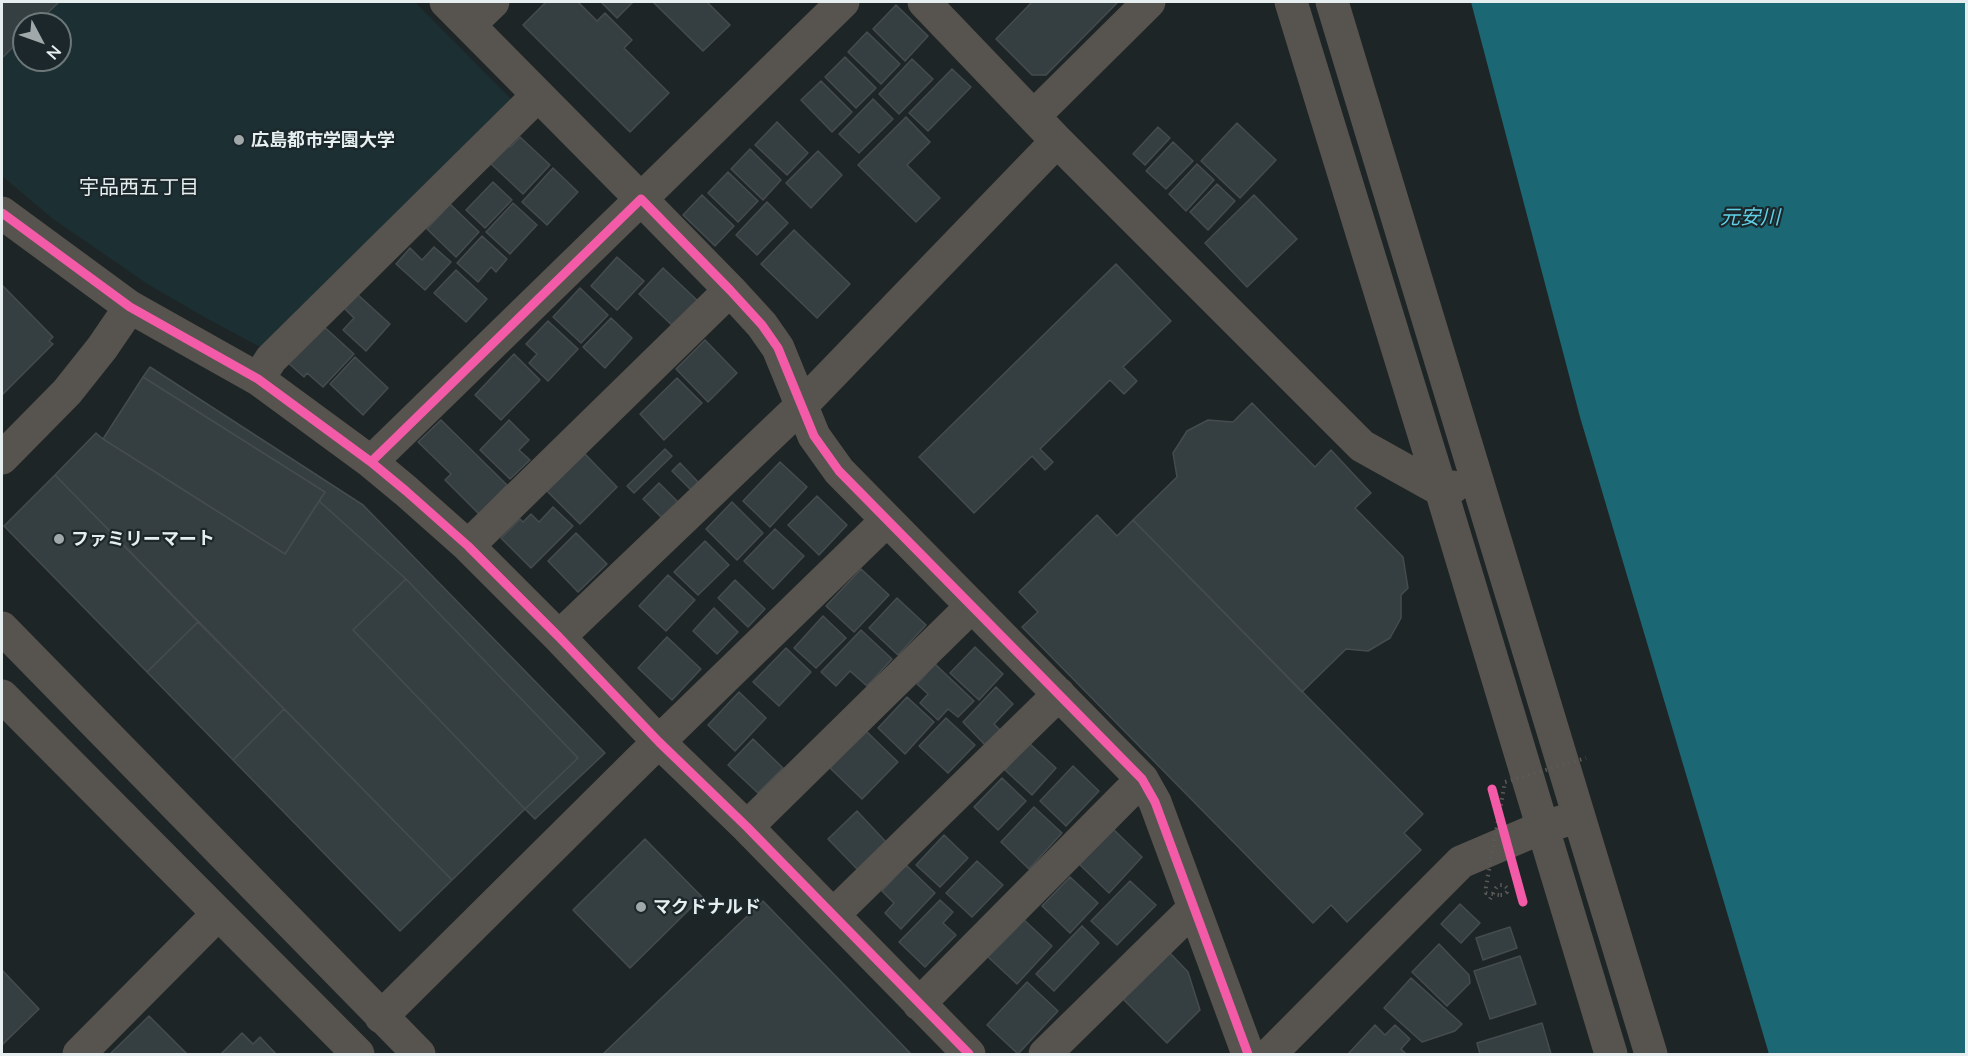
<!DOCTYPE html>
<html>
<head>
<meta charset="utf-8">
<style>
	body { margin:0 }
	#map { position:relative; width:1968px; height:1056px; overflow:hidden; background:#1e2526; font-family:Lato,sans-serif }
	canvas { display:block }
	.frame { position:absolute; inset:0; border:3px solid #e6eef0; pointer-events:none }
	.north { position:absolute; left:12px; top:12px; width:60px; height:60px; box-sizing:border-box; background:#1b272a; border:2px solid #6c7779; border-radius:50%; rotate:131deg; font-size:16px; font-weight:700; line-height:24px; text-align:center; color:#e6eef0 }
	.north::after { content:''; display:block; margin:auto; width:21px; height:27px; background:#a0a8a9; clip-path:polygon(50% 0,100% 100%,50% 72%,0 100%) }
</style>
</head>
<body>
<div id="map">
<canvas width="1968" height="1056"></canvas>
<div class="frame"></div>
<div class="north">N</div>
</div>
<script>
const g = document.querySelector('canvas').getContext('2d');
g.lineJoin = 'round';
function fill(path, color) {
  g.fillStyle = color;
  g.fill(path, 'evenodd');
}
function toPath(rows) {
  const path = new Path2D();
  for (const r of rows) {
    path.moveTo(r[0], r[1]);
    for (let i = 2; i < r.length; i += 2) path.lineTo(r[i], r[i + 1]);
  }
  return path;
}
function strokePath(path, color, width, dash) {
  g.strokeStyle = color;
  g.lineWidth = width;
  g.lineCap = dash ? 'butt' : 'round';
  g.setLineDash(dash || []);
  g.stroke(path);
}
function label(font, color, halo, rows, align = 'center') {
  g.font = font + ' Lato,"Noto Sans JP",sans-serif';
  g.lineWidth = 4.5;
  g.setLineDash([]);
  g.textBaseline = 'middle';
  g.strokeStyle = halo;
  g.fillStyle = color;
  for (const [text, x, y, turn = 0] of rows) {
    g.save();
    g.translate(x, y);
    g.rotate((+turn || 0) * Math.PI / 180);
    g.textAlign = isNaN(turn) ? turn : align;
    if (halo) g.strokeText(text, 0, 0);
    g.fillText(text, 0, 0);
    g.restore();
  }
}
fill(toPath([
	[2,2,415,2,515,103,264,349,206,318,149,285,53,219,2,176],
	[24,24,60,24,60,60,24,60]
]), '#1c2f33');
fill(toPath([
	[1471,2,1966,2,1966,1054,1769,1054,1580,417]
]), '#1c6774');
const building = toPath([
	[2,2,59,2,36,24,24,24,24,36,2,58,2,2],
	[546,2,578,2,597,21,605,13,632,40,624,48,669,93,630,132,523,25,546,2],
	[601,2,633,2,617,18,601,2],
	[653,2,707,2,730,25,703,51,653,2],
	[1032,2,1118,2,1046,75,1032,75,996,39,1032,2],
	[896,5,928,36,905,61,873,29,896,5],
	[867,32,900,64,881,84,848,52,867,32],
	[845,57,876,88,856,108,825,77,845,57],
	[912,59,933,79,899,114,879,94,912,59],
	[952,69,971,87,928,131,909,113,952,69],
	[821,81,852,112,832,132,801,100,821,81],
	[873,99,893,119,859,153,839,134,873,99],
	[906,117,930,142,907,165,940,198,916,222,858,165,906,117],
	[777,122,808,153,787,175,755,145,777,122],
	[1237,123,1276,160,1240,198,1201,161,1237,123],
	[1158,127,1170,138,1145,165,1133,154,1158,127],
	[520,137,550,165,523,194,488,161,505,142,510,147,520,137],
	[1173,142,1193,161,1166,189,1146,171,1173,142],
	[750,149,781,180,763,200,731,169,750,149],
	[818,151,842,175,811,208,786,183,818,151],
	[1197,164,1214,180,1186,211,1169,194,1197,164],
	[553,168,578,192,547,225,522,202,553,168],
	[728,172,758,201,738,222,708,193,728,172],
	[493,182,512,200,485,228,466,210,493,182],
	[1217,184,1235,201,1208,230,1190,212,1217,184],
	[702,195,734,226,715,246,683,215,702,195],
	[1254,195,1297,239,1247,287,1205,243,1254,195],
	[767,202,788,223,757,255,736,235,767,202],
	[513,203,537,225,510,254,486,232,513,203],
	[450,204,479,232,456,257,427,229,450,204],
	[794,230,850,284,817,318,761,264,794,230],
	[482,236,507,259,496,272,491,267,478,282,457,263,482,236],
	[434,247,451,262,425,290,396,264,410,248,422,260,434,247],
	[617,257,644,281,617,310,591,286,617,257],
	[1116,264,1171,321,1123,367,1137,381,1124,394,1110,380,1040,449,1053,462,1045,470,1032,456,974,513,919,457,1116,264],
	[663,268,699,302,675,328,639,294,663,268],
	[456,270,487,299,466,322,434,293,456,270],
	[2,285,53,337,49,341,53,344,2,395,2,285],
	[580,288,608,315,581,343,553,317,580,288],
	[357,294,390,324,366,351,343,330,354,318,344,308,357,294],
	[611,318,632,338,605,368,583,347,611,318],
	[548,321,578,349,548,381,529,363,537,354,526,344,548,321],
	[321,324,354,354,323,387,307,373,304,377,286,361,321,324],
	[705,340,737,373,708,402,676,369,705,340],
	[514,354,540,380,501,420,475,395,514,354],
	[355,357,388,388,363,415,330,384,355,357],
	[150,367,363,505,605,753,535,819,525,809,578,758,406,579,319,501,325,492,143,377,150,367],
	[143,377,325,492,285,554,103,439,143,377],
	[677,378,702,403,664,440,640,414,677,378],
	[1252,403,1315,467,1331,450,1371,493,1355,508,1403,557,1408,588,1401,595,1401,618,1390,638,1368,651,1346,649,1302,692,1133,520,1177,477,1173,453,1187,431,1208,420,1233,422,1252,403],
	[441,420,507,485,479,514,445,480,451,474,418,442,441,420],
	[509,420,529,440,519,450,530,460,510,479,480,450,509,420],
	[96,433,103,439,285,554,319,501,406,579,353,630,525,809,452,880,55,475,96,433],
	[665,449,672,456,634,493,627,486,665,449],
	[585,454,617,487,580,524,547,491,585,454],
	[780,462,807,487,770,527,743,501,780,462],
	[680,463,700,484,692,491,672,471,680,463],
	[55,475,198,622,147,672,4,526,55,475],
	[659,483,679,503,663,519,643,499,659,483],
	[817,496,847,525,819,555,788,525,817,496],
	[732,502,763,533,737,560,706,529,732,502],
	[553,507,573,526,531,568,501,538,520,519,523,522,531,514,539,522,553,507],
	[1097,515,1117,536,1133,520,1423,814,1404,833,1421,850,1347,922,1331,905,1313,923,1022,627,1038,612,1019,592,1097,515],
	[775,529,804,556,773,589,744,561,775,529],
	[576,533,607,564,578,592,548,561,576,533],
	[705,541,729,565,698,595,674,572,705,541],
	[861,569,889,595,854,632,826,606,861,569],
	[668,575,695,600,666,631,639,606,668,575],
	[406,579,578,758,525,809,353,630,406,579],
	[735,580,765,609,748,627,718,598,735,580],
	[897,598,926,625,898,655,869,628,897,598],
	[714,608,738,632,717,654,693,631,714,608],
	[823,616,846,638,816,668,794,648,823,616],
	[198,622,284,709,233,760,147,672,198,622],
	[861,630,892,659,867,686,850,671,836,686,821,672,861,630],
	[667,637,701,669,672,700,638,668,667,637],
	[975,647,1003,674,979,700,950,673,975,647],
	[786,648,811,672,779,706,753,682,786,648],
	[935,664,974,701,958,717,948,709,938,720,920,703,928,694,917,684,935,664],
	[996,687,1013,704,994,724,1002,732,987,747,963,722,996,687],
	[739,692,766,718,735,751,708,725,739,692],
	[907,697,934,722,905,754,878,728,907,697],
	[284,709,452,880,400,931,233,760,284,709],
	[946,718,975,745,948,773,919,746,946,718],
	[866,731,898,762,862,799,830,768,866,731],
	[753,739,783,768,758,793,728,765,753,739],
	[1029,743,1056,768,1032,795,1005,770,1029,743],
	[1073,766,1099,791,1066,826,1040,801,1073,766],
	[1002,778,1026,801,998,830,974,807,1002,778],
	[1034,807,1062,833,1029,869,1001,842,1034,807],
	[857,811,887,843,858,870,828,839,857,811],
	[1113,829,1142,857,1109,893,1079,864,1113,829],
	[944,835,968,858,940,887,916,865,944,835],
	[645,839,702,897,630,968,573,910,645,839],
	[977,861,1003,885,972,917,946,893,977,861],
	[906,865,935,893,901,929,885,913,894,903,882,891,906,865],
	[1070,877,1098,903,1070,933,1042,906,1070,877],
	[1130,881,1156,905,1117,945,1091,921,1130,881],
	[940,900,953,912,943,923,956,935,925,967,899,942,940,900],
	[763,901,911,1054,603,1054,763,901],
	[1460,904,1480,923,1461,943,1441,924,1460,904],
	[1022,918,1052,946,1017,984,987,956,1022,918],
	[1082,926,1099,943,1054,991,1036,974,1082,926],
	[1510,927,1517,948,1483,960,1476,938,1510,927],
	[1439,944,1469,975,1470,983,1447,1006,1412,972,1439,944],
	[1169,952,1188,972,1200,1010,1167,1043,1122,998,1169,952],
	[1520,956,1536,1004,1490,1019,1474,971,1520,956],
	[2,970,39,1009,2,1045,2,970],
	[1411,978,1462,1024,1455,1031,1422,1042,1384,1008,1411,978],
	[1027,982,1058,1011,1018,1054,987,1025,1027,982],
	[149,1016,187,1054,110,1054,149,1016],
	[1542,1023,1551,1054,1480,1054,1477,1043,1542,1023],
	[1375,1025,1385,1035,1395,1025,1410,1039,1401,1049,1406,1054,1348,1054,1375,1025],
	[242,1033,253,1044,260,1037,276,1054,221,1054,242,1033]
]);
fill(building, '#353f41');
strokePath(building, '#464c4e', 1.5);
strokePath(toPath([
	[1490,899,1496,888,1499,885,1504,885,1507,888,1507,892,1503,895,1499,895]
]), '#5a5a57', 4, [1.5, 4.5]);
strokePath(toPath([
	[446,2,641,199,843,2],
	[924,2,1057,141,1362,446,1441,490,1453,487],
	[1291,2,1441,490,1611,1054],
	[1332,2,1651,1054],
	[469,25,493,2],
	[1034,116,1149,2],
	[2,213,130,307,258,379,371,462,406,491,468,546,559,637,659,742,747,827,969,1054],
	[258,379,271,359,537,96],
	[2,458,67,392,102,348,130,307],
	[371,462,641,199,730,290,762,325,778,348,814,436,839,471,1142,779,1155,802,1248,1054],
	[468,546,730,290],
	[2,628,419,1054],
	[559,637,802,405,1057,141],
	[2,696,358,1054],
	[747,827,972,606],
	[833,915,1059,694],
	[919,1004,1142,779],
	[381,1017,639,761,887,520],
	[79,1054,218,914],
	[1045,1054,1194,908],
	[1270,1054,1461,862,1543,827,1564,821]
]), '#57534e', 33);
strokePath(toPath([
	[1499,895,1486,893,1486,887,1505,782,1586,758]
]), '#5a5a57', 4, [1.5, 4.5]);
strokePath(toPath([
	[2,213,130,307,258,379,371,462,406,491,468,546,559,637,659,742,747,827,969,1054],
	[371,462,641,199,730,290,762,325,778,348,814,436,839,471,1142,779,1155,802,1248,1054],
	[1492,789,1523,902]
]), '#f35aa7', 9);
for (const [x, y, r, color] of [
	[239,140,6,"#a0a8a9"],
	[59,539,6,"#a0a8a9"],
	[641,907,6,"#a0a8a9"]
]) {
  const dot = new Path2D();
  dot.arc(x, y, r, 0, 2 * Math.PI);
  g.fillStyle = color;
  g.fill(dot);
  strokePath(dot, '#1b272a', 2);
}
label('bold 18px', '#e6eef0', '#1b272a', [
	["広島都市学園大学",251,140],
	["ファミリーマート",71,539],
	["マクドナルド",653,907]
], 'left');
label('20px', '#e6eef0', '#1b272a', [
	["宇品西五丁目",139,188]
]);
label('italic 20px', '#5fd2e8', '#1b272a', [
	["元安川",1750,218]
]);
</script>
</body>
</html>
